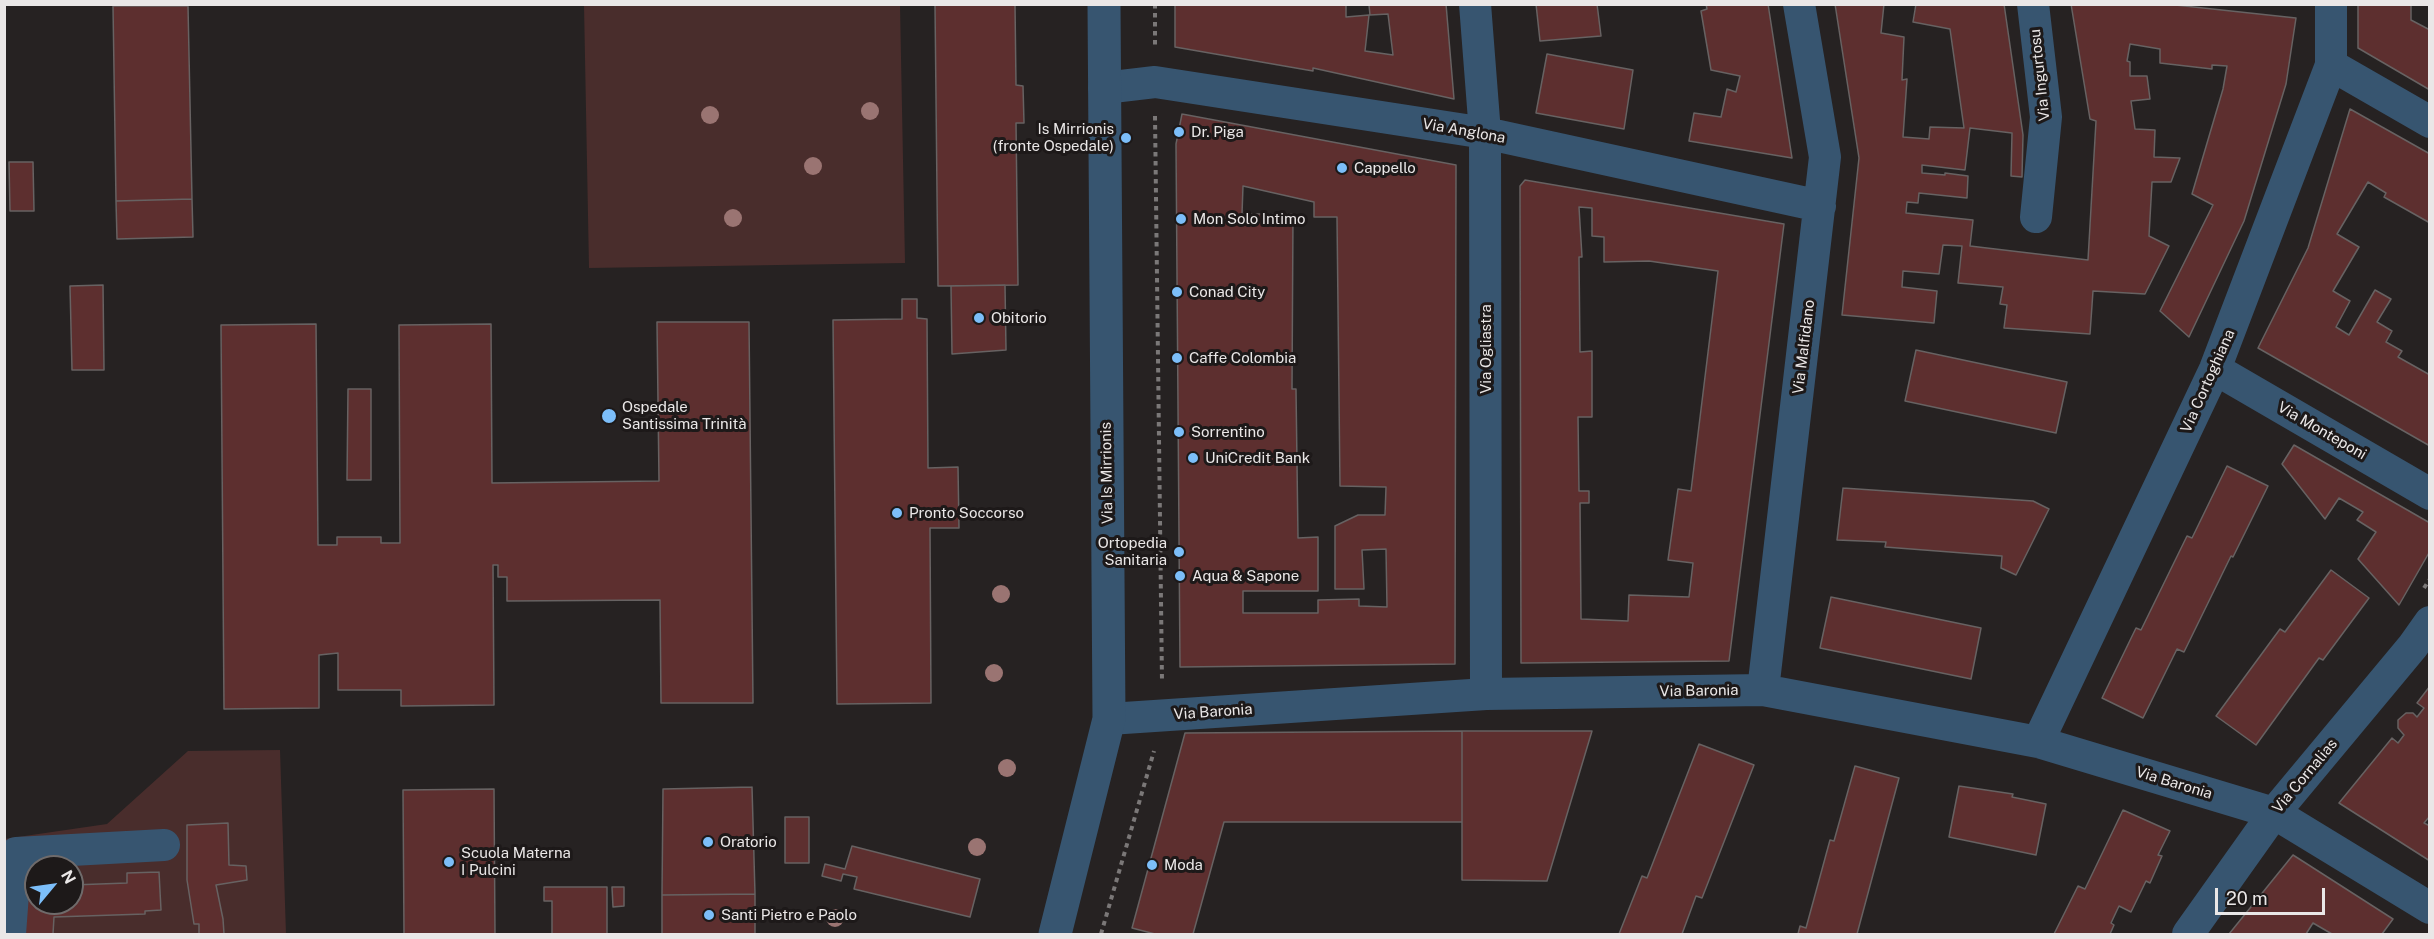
<!DOCTYPE html>
<html>
<head>
<meta charset="utf-8">
<style>
	body { margin:0 }
	#map { position:relative; width:2434px; height:939px; overflow:hidden; background:#262222; font-family:"Public Sans",sans-serif }
	canvas { display:block }
	.frame { position:absolute; inset:0; border:6px solid #eae7e7; pointer-events:none }
	.north { position:absolute; left:24px; top:855px; width:60px; height:60px; box-sizing:border-box; background:#1d1919; border:2px solid #6f6b6b; border-radius:50%; rotate:61deg; font-size:16px; font-weight:700; line-height:24px; text-align:center; color:#eae7e7 }
	.north::after { content:''; display:block; margin:auto; width:21px; height:27px; background:#7cbef9; clip-path:polygon(50% 0,100% 100%,50% 72%,0 100%) }
	.scale { position:absolute; left:2215px; top:888px; width:110px; height:27px; box-sizing:border-box; border:3px solid #eae7e7; border-top:0; padding-left:8px; font-size:18px; line-height:21px; white-space:nowrap; color:#eae7e7; -webkit-text-stroke:4px #1d1919; paint-order:stroke }
</style>
</head>
<body>
<div id="map">
<canvas width="2434" height="939"></canvas>
<div class="frame"></div>
<div class="north">N</div>
<div class="scale">20 m</div>
</div>
<script>
const g = document.querySelector('canvas').getContext('2d');
g.lineJoin = 'round';
function fill(path, color) {
  g.fillStyle = color;
  g.fill(path, 'evenodd');
}
function toPath(rows) {
  const path = new Path2D();
  for (const r of rows) {
    path.moveTo(r[0], r[1]);
    for (let i = 2; i < r.length; i += 2) path.lineTo(r[i], r[i + 1]);
  }
  return path;
}
function strokePath(path, color, width, dash) {
  g.strokeStyle = color;
  g.lineWidth = width;
  g.lineCap = dash ? 'butt' : 'round';
  g.setLineDash(dash || []);
  g.stroke(path);
}
function label(font, color, halo, rows, align = 'center') {
  g.font = font + ' "Public Sans",sans-serif';
  g.lineWidth = 6;
  g.setLineDash([]);
  g.textBaseline = 'middle';
  g.strokeStyle = halo;
  g.fillStyle = color;
  for (const [text, x, y, turn = 0] of rows) {
    g.save();
    g.translate(x, y);
    g.rotate((+turn || 0) * Math.PI / 180);
    g.textAlign = isNaN(turn) ? turn : align;
    if (halo) g.strokeText(text, 0, 0);
    g.fillText(text, 0, 0);
    g.restore();
  }
}
fill(toPath([
	[584,5,900,5,905,263,589,268],
	[280,750,286,934,5,934,4,839,107,824,188,751],
	[36,867,72,867,72,903,36,903]
]), '#492d2c');
const building = toPath([
	[935,4,1015,4,1016,85,1023,86,1024,123,1016,123,1018,285,938,286,935,4],
	[1175,4,1346,4,1346,17,1369,15,1365,51,1393,55,1388,14,1370,15,1369,5,1446,4,1454,99,1313,68,1313,71,1175,47,1175,4],
	[1536,4,1597,4,1601,36,1540,41,1536,4],
	[1706,4,1768,4,1792,158,1689,141,1694,113,1721,117,1727,89,1736,92,1740,76,1711,70,1701,11,1707,9,1706,4],
	[1835,4,1884,4,1881,33,1904,37,1902,80,1907,79,1903,137,1929,139,1930,127,1964,128,1950,29,1913,22,1916,4,2004,4,2023,135,2022,177,2011,176,2012,133,1970,128,1965,170,1922,165,1922,173,1945,175,1945,173,1968,176,1967,198,1919,193,1918,203,1907,202,1906,213,1973,220,1970,246,2088,260,2096,121,2090,119,2071,4,2166,4,2296,18,2286,84,2244,221,2189,337,2160,311,2213,205,2192,194,2223,89,2227,66,2212,65,2212,69,2160,63,2160,49,2130,44,2127,61,2130,62,2130,76,2147,76,2150,99,2131,101,2135,129,2155,130,2154,157,2180,158,2171,182,2152,182,2149,236,2169,246,2145,294,2093,291,2090,334,2004,328,2007,305,2000,304,2003,287,1958,283,1962,246,1943,245,1939,274,1903,271,1902,287,1937,291,1934,323,1842,315,1859,158,1835,4],
	[2358,4,2411,4,2411,20,2430,30,2430,90,2358,48,2358,4],
	[113,6,188,6,192,199,116,201,113,6],
	[1547,54,1633,70,1624,129,1536,113,1547,54],
	[2350,109,2430,154,2430,223,2384,197,2386,193,2368,182,2337,234,2359,247,2333,291,2350,301,2336,327,2349,335,2375,290,2391,299,2377,322,2392,331,2386,342,2402,351,2398,357,2430,375,2430,446,2258,348,2308,248,2350,109],
	[1182,114,1456,165,1455,664,1180,667,1176,144,1182,114],
	[1243,186,1314,202,1314,217,1337,217,1340,486,1386,487,1385,515,1358,515,1335,526,1335,589,1364,589,1362,550,1386,549,1387,607,1359,606,1359,599,1318,600,1318,613,1243,613,1243,591,1318,591,1318,537,1298,538,1296,389,1292,389,1293,214,1242,214,1243,186],
	[9,162,33,162,34,211,10,211,9,162],
	[1525,180,1784,224,1729,661,1521,663,1520,186,1525,180],
	[1579,207,1592,208,1592,236,1604,237,1604,262,1649,261,1718,271,1691,491,1678,489,1668,560,1693,563,1689,597,1629,595,1628,621,1581,619,1580,503,1589,503,1589,491,1579,491,1578,417,1592,417,1592,351,1580,352,1579,257,1582,257,1579,207],
	[192,199,193,237,117,239,116,201,192,199],
	[103,285,104,370,72,370,70,286,103,285],
	[1005,285,1006,350,952,354,951,286,1005,285],
	[902,299,917,299,917,318,927,319,928,468,958,467,959,528,930,528,931,703,837,704,833,320,902,319,902,299],
	[657,322,749,322,753,703,661,703,660,600,507,601,507,577,498,577,498,565,493,565,494,705,401,706,401,690,338,690,338,653,319,655,319,708,224,709,221,325,316,324,318,545,337,545,337,537,381,537,381,543,400,543,399,325,491,324,492,483,659,481,657,322],
	[1916,350,2067,382,2056,433,1905,401,1916,350],
	[348,389,371,389,371,480,347,480,348,389],
	[2294,445,2430,523,2430,551,2399,605,2358,559,2376,532,2357,520,2363,512,2339,498,2325,519,2282,464,2294,445],
	[2227,466,2268,486,2233,557,2231,556,2184,652,2177,649,2143,718,2102,698,2136,628,2141,630,2187,536,2192,538,2227,466],
	[1843,488,2033,501,2049,509,2016,575,2001,568,2002,556,1885,547,1886,542,1837,540,1843,488],
	[2331,570,2369,598,2323,660,2319,658,2256,745,2216,716,2280,629,2285,632,2331,570],
	[1831,597,1981,628,1971,679,1820,648,1831,597],
	[2430,686,2430,816,2424,823,2430,826,2430,861,2339,803,2392,738,2398,743,2404,735,2398,728,2398,720,2406,713,2413,713,2417,717,2424,708,2417,703,2430,686],
	[1462,731,1592,731,1547,881,1462,880,1462,731],
	[1462,731,1462,822,1224,822,1193,934,1155,934,1132,928,1185,733,1462,731],
	[1699,744,1754,765,1702,898,1696,896,1682,934,1619,934,1642,876,1647,878,1699,744],
	[1855,766,1899,778,1857,934,1798,934,1800,926,1806,928,1830,840,1834,841,1855,766],
	[1959,786,2013,794,2012,797,2046,804,2036,855,1949,837,1959,786],
	[752,787,755,894,662,895,663,789,752,787],
	[494,789,495,934,404,934,403,790,494,789],
	[2123,810,2170,831,2158,855,2162,856,2150,883,2146,881,2131,912,2119,906,2111,923,2114,925,2110,934,2054,934,2078,886,2085,889,2123,810],
	[785,817,809,817,809,863,785,863,785,817],
	[228,823,229,865,246,866,247,880,216,885,223,919,224,934,199,934,199,924,194,924,187,880,187,825,228,823],
	[852,846,980,879,970,917,854,889,857,877,843,874,841,881,822,876,825,864,845,869,852,846],
	[2293,855,2393,919,2382,934,2332,934,2313,923,2306,934,2229,934,2293,855],
	[159,872,161,910,145,911,145,914,54,917,53,934,14,934,24,890,35,890,36,886,36,903,72,903,72,885,127,883,127,873,159,872],
	[544,887,607,887,607,934,552,934,552,901,544,901,544,887],
	[612,887,624,887,624,906,613,907,612,887],
	[755,894,755,934,662,934,662,895,755,894]
]);
fill(building, '#5d2f2f');
strokePath(building, '#676262', 1.5);
strokePath(toPath([
	[1155,4,1155,48],
	[1155,116,1162,681],
	[2424,588,2430,579],
	[1101,934,1154,751]
]), '#7b7878', 4, [4.5, 4.5]);
strokePath(toPath([
	[1475,4,1485,133,1486,694],
	[2033,4,2046,117,2036,217],
	[2331,65,2430,122],
	[1104,88,1155,82,1485,133,1820,206],
	[2215,369,2430,494],
	[1763,690,1825,157,1799,4],
	[1109,719,1486,694,1763,690,2038,742,2274,813,2430,908],
	[2038,742,2215,369,2331,65,2331,4],
	[10,934,16,853,164,845],
	[2188,934,2274,813,2413,646,2430,622]
]), '#375570', 32);
strokePath(toPath([
	[1055,934,1109,719,1104,4]
]), '#375570', 33);
g.fillStyle = '#9a7472';
for (const [x, y] of [
	[870,111],
	[710,115],
	[813,166],
	[733,218],
	[1001,594],
	[994,673],
	[1007,768],
	[977,847],
	[835,918]
]) {
  g.beginPath();
  g.arc(x, y, 9, 0, 2 * Math.PI);
  g.fill();
}
for (const [x, y, r, color] of [
	[1179,132,6,"#7cbef9"],
	[1126,138,6,"#7cbef9"],
	[1342,168,6,"#7cbef9"],
	[1181,219,6,"#7cbef9"],
	[1177,292,6,"#7cbef9"],
	[979,318,6,"#7cbef9"],
	[1177,358,6,"#7cbef9"],
	[609,416,8,"#7cbef9"],
	[1179,432,6,"#7cbef9"],
	[1193,458,6,"#7cbef9"],
	[897,513,6,"#7cbef9"],
	[1179,552,6,"#7cbef9"],
	[1180,576,6,"#7cbef9"],
	[708,842,6,"#7cbef9"],
	[449,862,6,"#7cbef9"],
	[1152,865,6,"#7cbef9"],
	[709,915,6,"#7cbef9"]
]) {
  const dot = new Path2D();
  dot.arc(x, y, r, 0, 2 * Math.PI);
  g.fillStyle = color;
  g.fill(dot);
  strokePath(dot, '#1d1919', 2);
}
label('15px', '#eae7e7', '#1d1919', [
	["Via Ingurtosu",2040,75,-96],
	["Via Anglona",1464,131,10],
	["Via Malfidano",1804,347,-83],
	["Via Ogliastra",1486,349,-90],
	["Via Cortoghiana",2208,381,-66],
	["Via Monteponi",2322,431,30],
	["Via Is Mirrionis",1107,473,-91],
	["Via Baronia",1699,691,-1],
	["Via Baronia",1213,712,-4],
	["Via Cornalias",2305,776,-50],
	["Via Baronia",2174,783,17]
]);
label('15px', '#eae7e7', '#1d1919', [
	["Is Mirrionis",1114,129,"right"],
	["(fronte Ospedale)",1114,146,"right"],
	["Dr. Piga",1191,132],
	["Cappello",1354,168],
	["Mon Solo Intimo",1193,219],
	["Conad City",1189,292],
	["Obitorio",991,318],
	["Caffe Colombia",1189,358],
	["Ospedale",622,407],
	["Santissima Trinità",622,424],
	["Sorrentino",1191,432],
	["UniCredit Bank",1205,458],
	["Pronto Soccorso",909,513],
	["Ortopedia",1167,543,"right"],
	["Sanitaria",1167,560,"right"],
	["Aqua & Sapone",1192,576],
	["Oratorio",720,842],
	["Scuola Materna",461,853],
	["I Pulcini",461,870],
	["Moda",1164,865],
	["Santi Pietro e Paolo",721,915]
], 'left');
</script>
</body>
</html>
